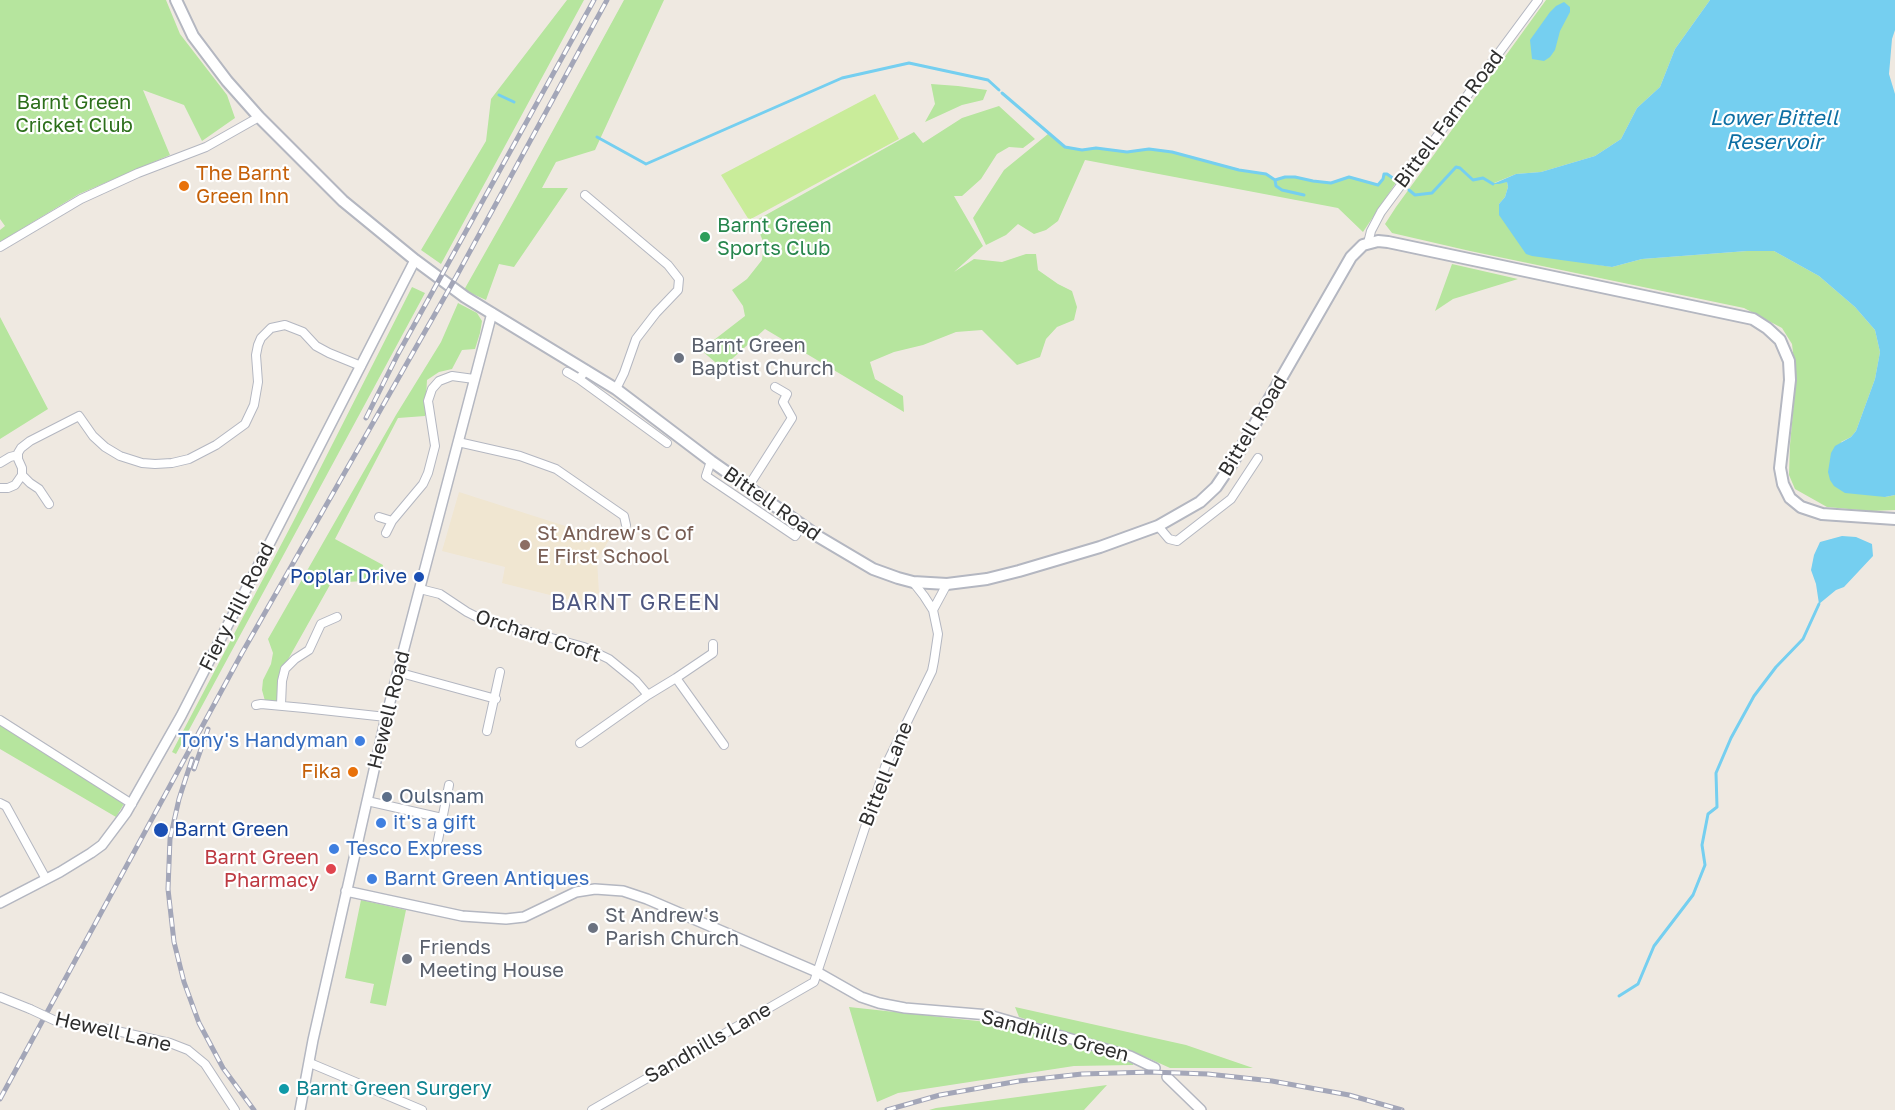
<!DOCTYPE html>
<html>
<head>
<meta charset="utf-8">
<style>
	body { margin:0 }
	canvas { display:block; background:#efe9e1 }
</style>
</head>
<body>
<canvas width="1895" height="1110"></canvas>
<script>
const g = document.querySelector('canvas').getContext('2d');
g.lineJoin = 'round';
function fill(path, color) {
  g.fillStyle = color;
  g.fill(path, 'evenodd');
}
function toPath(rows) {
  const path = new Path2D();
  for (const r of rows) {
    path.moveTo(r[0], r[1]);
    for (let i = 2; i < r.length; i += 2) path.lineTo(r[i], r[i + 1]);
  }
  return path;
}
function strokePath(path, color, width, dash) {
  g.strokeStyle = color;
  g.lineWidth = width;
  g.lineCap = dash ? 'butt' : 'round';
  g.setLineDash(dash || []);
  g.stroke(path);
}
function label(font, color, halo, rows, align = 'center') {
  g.font = font + ' "Golos Text",sans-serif';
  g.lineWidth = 4.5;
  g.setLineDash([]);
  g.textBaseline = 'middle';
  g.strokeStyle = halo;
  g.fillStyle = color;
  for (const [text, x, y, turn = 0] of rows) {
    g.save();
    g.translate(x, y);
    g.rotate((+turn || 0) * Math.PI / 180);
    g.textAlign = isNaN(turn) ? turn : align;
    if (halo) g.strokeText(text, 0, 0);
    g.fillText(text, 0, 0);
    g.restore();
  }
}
fill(toPath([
	[459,492,609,540,597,560,599,593,578,602,502,583,505,567,442,551]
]), '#f0e6d1');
fill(toPath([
	[0,0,166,0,180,34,227,95,235,118,202,141,184,105,143,90,170,155,79,194,0,242,0,230,5,226,0,219],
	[567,0,584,0,441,264,421,250,486,141,491,99],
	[624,0,664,0,595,150,556,162,542,188,568,188,514,267,499,264,486,300,464,290,516,198],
	[1546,0,1710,0,1675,49,1660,87,1637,108,1621,139,1595,156,1541,172,1516,174,1494,183,1507,182,1508,187,1505,197,1499,204,1526,253,1612,267,1642,259,1747,251,1774,251,1819,276,1855,307,1875,330,1880,352,1875,379,1856,431,1851,437,1841,442,1885,497,1895,495,1895,510,1871,511,1827,507,1795,489,1789,475,1790,445,1796,378,1792,344,1782,328,1744,308,1470,251,1392,233,1385,224,1396,207],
	[931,84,958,86,987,90,983,100,962,105,925,122,935,104],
	[999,106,1035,139,1023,148,1009,147,997,154,981,179,962,196,954,196,983,246,954,272,974,259,1002,262,1026,254,1036,254,1038,270,1058,284,1072,291,1077,307,1074,320,1057,327,1046,339,1040,357,1017,365,982,330,956,332,923,345,894,352,870,362,875,379,903,396,904,412,765,329,722,368,701,350,745,316,743,306,732,290,747,279,762,260,764,244,755,221,914,132,923,143,962,118],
	[1048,134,1065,147,1081,150,1096,148,1127,152,1149,149,1172,152,1238,170,1266,174,1275,180,1285,177,1295,177,1313,181,1331,183,1349,177,1378,185,1383,179,1384,174,1387,174,1397,181,1363,232,1338,208,1085,160,1058,221,1046,230,1034,234,1018,224,1006,235,986,245,973,218,1004,170],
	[1452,264,1518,279,1453,299,1435,311],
	[412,287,425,293,176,754,172,752,293,522],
	[458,303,477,313,482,321,480,333,475,349,462,350,452,369,439,372,427,380,425,416,398,418,335,539,383,565,380,580,331,583,281,672,278,702,265,701,262,690,263,680,271,664,273,653,268,639,396,415,441,342],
	[0,317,48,409,0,439],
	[0,725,125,802,116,817,0,749],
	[361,900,406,910,386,1006,370,1003,374,984,345,978],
	[849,1007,996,1023,1134,1061,1133,1065,1074,1066,898,1093,877,1102],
	[1015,1007,1186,1045,1253,1068,1170,1068,1148,1058,1019,1017],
	[1107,1085,1084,1110,929,1110,936,1108]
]), '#b6e59e');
fill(toPath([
	[875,94,899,139,749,220,721,175]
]), '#c9ec9a');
fill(toPath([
	[1710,0,1895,0,1895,30,1892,39,1889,74,1895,94,1895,495,1885,497,1845,493,1834,486,1830,480,1828,472,1831,453,1835,446,1851,437,1856,431,1875,379,1880,352,1875,330,1855,307,1819,276,1774,251,1747,251,1642,259,1612,267,1532,256,1526,254,1499,215,1499,204,1505,197,1508,187,1507,182,1499,184,1493,184,1516,174,1541,172,1595,156,1621,139,1637,108,1660,87,1675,49],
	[1564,2,1570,7,1570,12,1560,31,1555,50,1550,57,1544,61,1532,59,1530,40,1550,12,1556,6],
	[1842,536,1856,537,1872,544,1873,556,1844,587,1836,590,1819,604,1816,584,1811,570,1814,555,1820,542]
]), '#75cff0');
strokePath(toPath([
	[1002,93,1065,147,1082,150,1096,148,1127,152,1149,149,1172,152,1239,170,1266,174,1275,180,1285,177,1295,177,1313,181,1331,183,1349,177,1378,185,1383,179,1384,174,1387,174,1397,181],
	[499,95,514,102],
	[597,137,646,164,842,78,909,63,988,80,999,90],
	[1275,180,1276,186,1282,190,1304,195],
	[1409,190,1415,195,1432,193,1456,167,1460,168,1473,180,1483,178,1493,184],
	[1619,996,1638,984,1654,946,1693,895,1705,865,1702,845,1708,814,1717,807,1716,773,1731,738,1754,696,1776,667,1803,639,1819,604]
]), '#75cff0', 3);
const minor = toPath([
	[585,195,668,265,679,279,678,290,656,313,636,339,624,373,616,389],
	[1368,243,1371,231,1381,212,1538,0],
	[0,247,81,199,138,173,206,147,259,117],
	[567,372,579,379,586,370],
	[579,379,667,443],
	[458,442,520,456,556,469,624,516,626,525],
	[711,461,706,476,795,536,802,525],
	[0,463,10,457,18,455],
	[748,487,792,418,783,402,787,394,775,387],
	[0,488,8,488,15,485,22,475],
	[49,504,39,489,30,483,22,475,22,468,18,459,18,453,21,448,30,441,79,416,93,436,105,447,120,456,142,463,155,464,172,463,189,459,216,445,245,424,254,405,258,382,256,355,258,345,261,338,271,328,285,325,303,332,316,346,329,353,361,366],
	[379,517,392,521],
	[1158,526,1169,539,1177,541,1231,499,1258,458],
	[386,533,392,521,423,484,428,473,435,446,429,407,428,401,432,389,439,381,452,376,474,379],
	[420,589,440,594,467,612,479,618,584,647,609,659,636,681,648,695,676,678,724,745],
	[933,610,947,584],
	[397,672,496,699],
	[676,678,713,653,713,644],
	[256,705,261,704,304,708,386,717],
	[281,705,282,681,285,669,295,659,309,650,321,624,337,617],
	[0,720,132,804],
	[487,731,500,672],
	[580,743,648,695],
	[367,801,442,818],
	[0,803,6,806,46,879],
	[438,840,449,785],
	[0,997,30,1009],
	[58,1022,108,1029,170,1043,188,1050,205,1064,235,1110],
	[310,1063,422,1110],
	[592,1110,814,982,885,767,932,671,934,661,938,634,933,610,924,596,913,582]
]);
const tertiary = toPath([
	[346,891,462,916,506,919,524,917,576,892,595,889,623,891,647,899,817,972,861,997,879,1003,905,1008,989,1015,1130,1056,1155,1068],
	[0,903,60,872,91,853,102,845,126,813,181,716,415,260],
	[1167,1077,1201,1110],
	[300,1110,313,1040,386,717,492,313]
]);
const secondary = toPath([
	[176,0,193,36,227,81,259,117,343,201,415,260,465,297,616,389,711,461,819,537,873,569,898,578,913,582,947,584,987,579,1019,571,1100,547,1158,526,1200,502,1216,487,1233,462,1351,257,1363,245,1378,241,1388,242,1753,319,1767,328,1780,340,1789,361,1790,380,1780,468,1783,484,1790,498,1801,507,1822,514,1895,519]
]);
strokePath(minor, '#b4b7c1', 10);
strokePath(tertiary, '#b4b7c1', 12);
strokePath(secondary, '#b4b7c1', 14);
strokePath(minor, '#fff', 8);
strokePath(tertiary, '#fff', 9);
strokePath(secondary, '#fff', 10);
const rail = toPath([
	[366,418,398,354,594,0],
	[192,759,179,799,170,839,168,889,174,942,184,982,199,1023,223,1068,254,1110],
	[194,769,208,729],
	[0,1099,242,653,456,277,607,0],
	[887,1110,940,1095,1019,1081,1082,1074,1150,1072,1208,1074,1272,1081,1349,1095,1402,1110]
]);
strokePath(rail, '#a3a6b8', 5);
strokePath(rail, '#fff', 3, [9]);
const minorBridge = toPath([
	[30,1009,58,1022]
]);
strokePath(minorBridge, '#b4b7c1', 10, []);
strokePath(minorBridge, '#fff', 8);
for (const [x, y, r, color] of [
	[184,186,6,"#e8710a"],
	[705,237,6,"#2e9e5b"],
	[679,358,6,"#6b7280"],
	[525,545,6,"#8d6e63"],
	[419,577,6,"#1a4fb4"],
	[360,741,6,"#3f7fe0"],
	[353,772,6,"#e8710a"],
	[387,797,6,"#5c6f8a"],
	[381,823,6,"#3f7fe0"],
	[161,830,8,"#1a4fb4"],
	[334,849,6,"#3f7fe0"],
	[331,869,6,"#e0444e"],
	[372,879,6,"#3f7fe0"],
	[593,928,6,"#6b7280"],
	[407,959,6,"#6b7280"],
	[284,1089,6,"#0f9aa8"]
]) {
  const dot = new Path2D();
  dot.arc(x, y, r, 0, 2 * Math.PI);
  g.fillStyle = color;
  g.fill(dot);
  strokePath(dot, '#fff', 2);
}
label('20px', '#2c6e1b', '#fff', [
	["Barnt Green",74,103],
	["Cricket Club",74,126]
]);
label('20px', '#2e2e2e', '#fff', [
	["Bittell Farm Road",1449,119,-53],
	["Bittell Road",1253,426,-59],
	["Bittell Road",772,504,35],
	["Fiery Hill Road",237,607,-63],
	["Orchard Croft",538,636,18],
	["Hewell Road",389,710,-76],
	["Bittell Lane",886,774,-68],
	["Hewell Lane",113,1032,13],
	["Sandhills Green",1055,1036,15],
	["Sandhills Lane",708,1043,-30]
]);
label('20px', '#c56008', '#fff', [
	["The Barnt",196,174],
	["Green Inn",196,197],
	["Fika",341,772,"right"]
], 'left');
label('20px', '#27864d', '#fff', [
	["Barnt Green",717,226],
	["Sports Club",717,249]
], 'left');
label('20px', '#5b616d', '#fff', [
	["Barnt Green",691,346],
	["Baptist Church",691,369],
	["St Andrew's",605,916],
	["Parish Church",605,939],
	["Friends",419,948],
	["Meeting House",419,971]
], 'left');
label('20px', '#785e54', '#fff', [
	["St Andrew's C of",537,534],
	["E First School",537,557]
], 'left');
label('20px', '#164399', '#fff', [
	["Poplar Drive",407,577],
	["Barnt Green",174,830,"left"]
], 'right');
label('20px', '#366cbe', '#fff', [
	["Tony's Handyman",348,741,"right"],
	["it's a gift",393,823],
	["Tesco Express",346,849],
	["Barnt Green Antiques",384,879]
], 'left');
label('20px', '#4e5e75', '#fff', [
	["Oulsnam",399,797]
], 'left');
label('20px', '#be3a42', '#fff', [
	["Barnt Green",319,858],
	["Pharmacy",319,881]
], 'right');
label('20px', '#0d838f', '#fff', [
	["Barnt Green Surgery",296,1089]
], 'left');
label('italic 21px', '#0d6fa3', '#fff', [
	["Lower Bittell",1774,118],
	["Reservoir",1774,142]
]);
g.letterSpacing = '1.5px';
label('22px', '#4d5680', '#fff', [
	["BARNT GREEN",636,603]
]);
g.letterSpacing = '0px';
</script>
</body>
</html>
